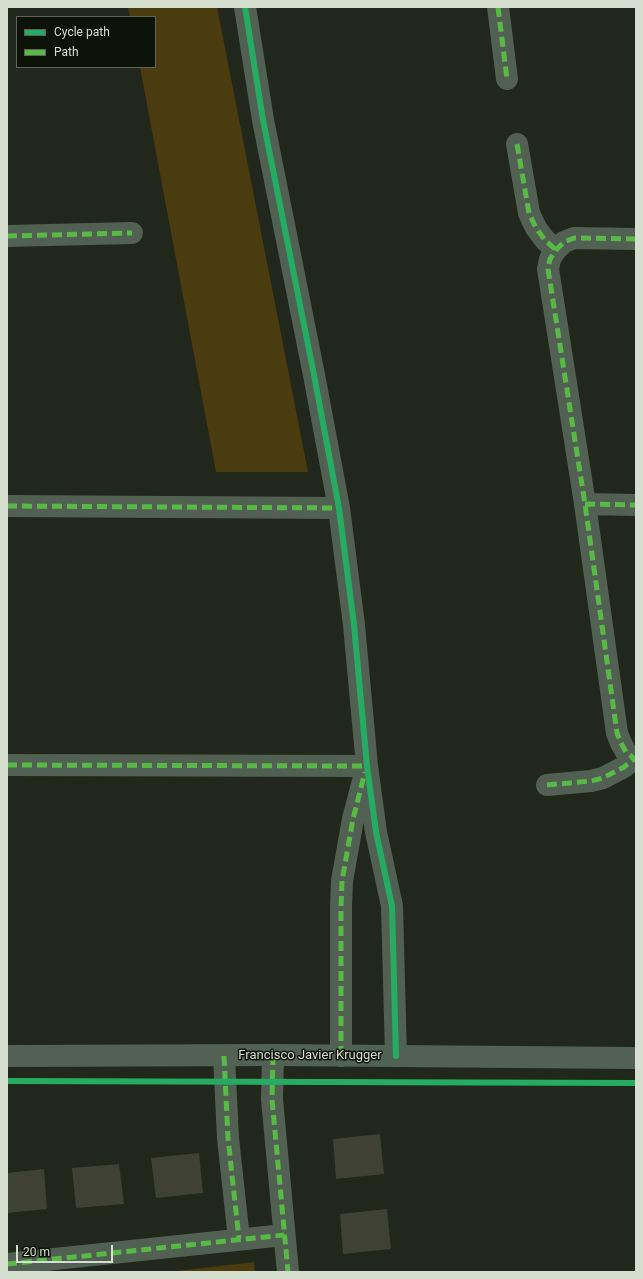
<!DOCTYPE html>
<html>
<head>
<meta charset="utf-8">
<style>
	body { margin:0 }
	#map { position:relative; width:643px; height:1279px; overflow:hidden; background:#21271a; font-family:Roboto,sans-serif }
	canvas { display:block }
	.frame { position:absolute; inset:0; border:8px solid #d6decf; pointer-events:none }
	.legend { position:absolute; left:16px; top:16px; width:140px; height:52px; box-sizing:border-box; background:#0e1309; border:1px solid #5e6458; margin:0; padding:5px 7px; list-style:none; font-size:12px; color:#d6decf }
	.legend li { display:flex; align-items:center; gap:8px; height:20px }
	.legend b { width:20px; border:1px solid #5e6458 }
	.scale { position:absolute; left:16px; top:1245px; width:97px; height:18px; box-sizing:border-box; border:2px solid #d6decf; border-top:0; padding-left:5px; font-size:12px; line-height:14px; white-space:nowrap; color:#d6decf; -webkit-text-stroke:3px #0e1309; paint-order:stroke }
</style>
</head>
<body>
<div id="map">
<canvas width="643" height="1279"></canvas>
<div class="frame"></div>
<ul class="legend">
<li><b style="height:5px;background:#26ab63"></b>Cycle path</li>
<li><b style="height:5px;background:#58b947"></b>Path</li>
</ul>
<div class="scale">20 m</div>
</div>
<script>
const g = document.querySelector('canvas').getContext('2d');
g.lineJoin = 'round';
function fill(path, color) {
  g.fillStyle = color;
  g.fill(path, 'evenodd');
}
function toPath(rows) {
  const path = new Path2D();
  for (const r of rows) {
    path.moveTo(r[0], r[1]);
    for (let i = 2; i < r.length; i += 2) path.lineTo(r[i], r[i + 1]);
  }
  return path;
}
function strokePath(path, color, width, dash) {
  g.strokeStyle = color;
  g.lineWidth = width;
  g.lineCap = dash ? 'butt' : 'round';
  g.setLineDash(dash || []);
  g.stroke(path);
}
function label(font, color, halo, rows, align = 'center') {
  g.font = font + ' Roboto,sans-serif';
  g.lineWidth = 3;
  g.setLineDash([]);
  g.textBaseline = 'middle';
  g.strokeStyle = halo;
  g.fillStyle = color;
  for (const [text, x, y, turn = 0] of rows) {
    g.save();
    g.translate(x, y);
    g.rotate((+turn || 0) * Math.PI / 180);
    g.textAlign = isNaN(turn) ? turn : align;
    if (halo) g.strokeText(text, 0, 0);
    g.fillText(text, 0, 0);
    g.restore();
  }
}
fill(toPath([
	[128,7,217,7,308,472,216,472,140,67,155,67,155,17,130,17],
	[254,1262,255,1272,169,1272]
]), '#4b3c0f');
fill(toPath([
	[380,1134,384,1174,336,1179,333,1139],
	[199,1153,203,1193,156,1198,151,1158],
	[119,1164,124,1204,76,1208,72,1168],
	[44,1169,47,1209,7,1213,7,1173],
	[387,1209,391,1249,343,1254,340,1214]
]), '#3f4132');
strokePath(toPath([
	[245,7,263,120,314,375,339,508,354,625,367,766,376,832,392,906,396,1056],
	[498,7,507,79],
	[517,144,529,213,536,228,545,240,556,250],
	[7,236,132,233],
	[636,239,574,238,564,242,556,250,550,259,548,269,585,504,617,733,621,743,626,752,636,760],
	[585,504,636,505],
	[7,506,339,508],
	[7,765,367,766],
	[547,785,591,781,603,778,624,767,634,759],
	[273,1055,272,1099,288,1272],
	[224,1056,228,1138,239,1239],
	[341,1056,341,907,342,881,353,819,365,773],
	[7,1264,284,1235]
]), '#516053', 22);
strokePath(toPath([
	[7,1056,273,1055,636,1058]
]), '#516252', 22);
strokePath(toPath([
	[498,7,507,79],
	[517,144,529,213,536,228,545,240,556,250],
	[7,236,132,233],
	[636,239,574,238,564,242,556,250,550,259,548,269,585,504,617,733,621,743,626,752,636,760],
	[585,504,636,505],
	[7,506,339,508],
	[7,765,367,766],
	[547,785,591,781,603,778,624,767,634,759],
	[273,1055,272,1099,288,1272],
	[224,1056,228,1138,239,1239],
	[341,1056,341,907,342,881,353,819,365,772],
	[7,1264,284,1235]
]), '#58b947', 5, [10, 5]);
strokePath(toPath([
	[245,7,263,120,314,375,339,508,354,625,367,766,376,832,392,906,396,1056],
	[7,1081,636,1083]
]), '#26ab63', 6);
label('13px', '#d6decf', '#0e1309', [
	["Francisco Javier Krugger",310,1056]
]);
</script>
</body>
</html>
